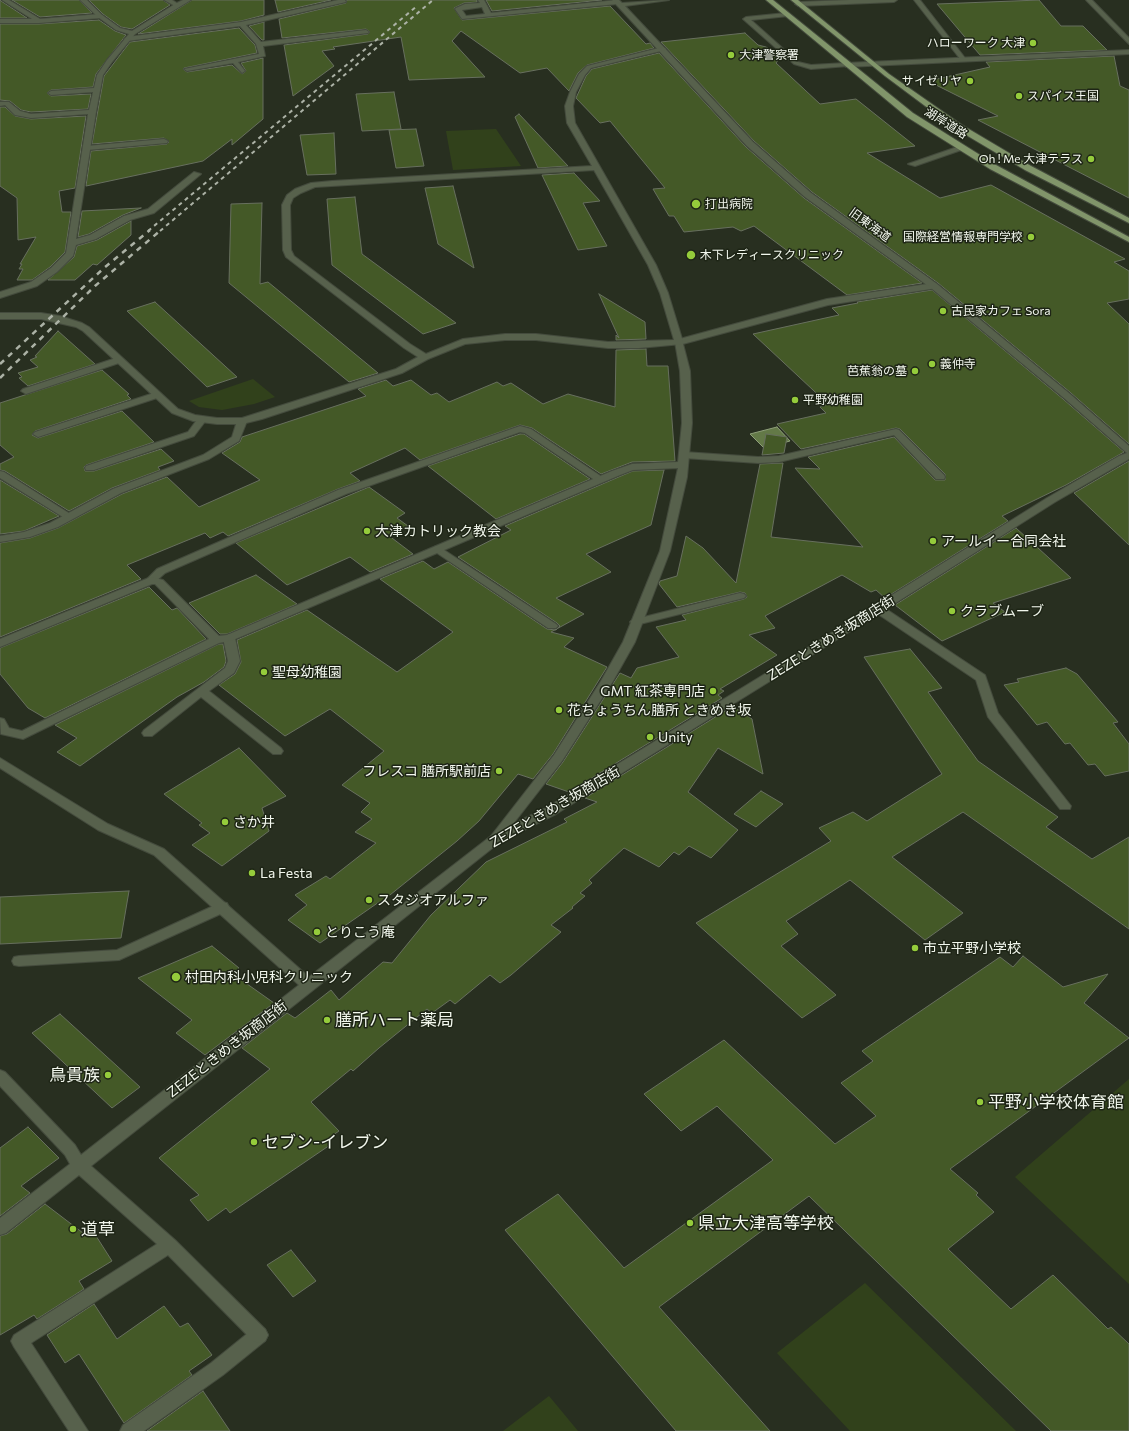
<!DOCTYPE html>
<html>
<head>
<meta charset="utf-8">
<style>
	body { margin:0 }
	canvas { display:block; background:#282f20 }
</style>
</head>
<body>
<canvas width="1129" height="1431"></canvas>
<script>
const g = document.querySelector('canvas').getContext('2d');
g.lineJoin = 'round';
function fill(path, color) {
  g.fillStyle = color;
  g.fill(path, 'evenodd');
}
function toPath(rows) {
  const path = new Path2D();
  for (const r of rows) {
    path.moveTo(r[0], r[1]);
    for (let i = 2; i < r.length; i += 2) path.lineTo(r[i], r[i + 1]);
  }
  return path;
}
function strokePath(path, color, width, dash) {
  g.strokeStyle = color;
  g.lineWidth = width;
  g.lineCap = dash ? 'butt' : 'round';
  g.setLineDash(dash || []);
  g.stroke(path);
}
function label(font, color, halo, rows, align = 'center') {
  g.font = font + ' Commissioner,"Noto Sans JP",sans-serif';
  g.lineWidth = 3;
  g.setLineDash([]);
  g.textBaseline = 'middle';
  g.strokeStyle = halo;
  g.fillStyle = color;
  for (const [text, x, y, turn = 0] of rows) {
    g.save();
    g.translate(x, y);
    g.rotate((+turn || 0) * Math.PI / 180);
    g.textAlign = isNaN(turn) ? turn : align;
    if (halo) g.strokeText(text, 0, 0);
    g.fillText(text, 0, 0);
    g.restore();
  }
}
fill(toPath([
	[496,129,521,166,453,170,446,131],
	[253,379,275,397,254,404,222,410,199,407,189,401],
	[1129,1079,1129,1284,1015,1177],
	[865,1283,1016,1431,850,1431,777,1353],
	[549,1396,578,1431,503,1431]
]), '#31411b');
const water = toPath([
	[777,427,790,441,764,448,750,434,777,427]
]);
fill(water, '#637947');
strokePath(water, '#8e9f79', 1);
const building = toPath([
	[0,0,1,1,27,18,0,18,0,0],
	[12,0,79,0,92,13,40,17,12,0],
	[89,0,163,0,170,5,132,29,121,27,103,14,89,0],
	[192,0,264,0,264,15,241,21,138,34,192,0],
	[275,0,331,0,278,12,275,0],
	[347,0,477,0,477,2,464,3,454,8,462,20,610,6,646,44,650,43,654,48,587,65,578,73,569,91,547,68,520,73,461,31,452,41,485,77,409,80,401,37,333,47,335,49,322,51,334,66,293,96,284,45,368,34,370,32,366,29,282,38,279,19,346,3,347,0],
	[486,0,602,0,492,11,486,0],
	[1039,0,1061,26,1083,26,1107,50,980,55,937,4,1039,0],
	[99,20,115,31,126,35,96,74,93,87,51,90,47,93,51,96,91,94,88,109,31,112,21,110,10,101,0,100,0,24,39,24,99,20],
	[264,22,264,40,262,40,249,26,264,22],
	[239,28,255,45,257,53,184,68,183,69,187,72,232,65,242,74,246,71,241,63,263,58,263,119,232,145,232,139,203,161,86,186,91,151,167,144,169,142,164,138,92,144,104,76,130,42,239,28],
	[745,33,758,45,766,47,781,56,776,63,820,104,856,99,915,146,867,153,940,198,991,185,1125,259,1114,262,1129,271,1129,299,1107,303,1129,324,1129,444,1071,393,938,283,812,192,754,141,661,42,745,33],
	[659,53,746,147,804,198,922,283,847,295,754,226,741,231,733,227,684,232,674,216,669,216,653,189,665,188,610,121,600,123,576,98,586,76,592,69,659,53],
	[1114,56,1120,86,1129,90,1129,198,978,120,998,116,928,81,990,67,986,62,1114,56],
	[394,92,401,129,362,131,356,94,394,92],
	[0,107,5,107,15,116,31,119,86,116,75,188,59,191,62,212,71,212,65,252,50,267,32,280,17,280,23,269,19,269,22,264,20,264,36,237,18,240,17,198,0,186,0,107],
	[519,114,568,166,538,168,515,117,519,114],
	[416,129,424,166,396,168,389,130,416,129],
	[334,133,336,174,307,175,300,135,334,133],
	[574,173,600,201,583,203,607,246,578,250,542,175,574,173],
	[453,186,474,268,438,244,425,188,453,186],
	[355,197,362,254,456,323,423,334,332,265,327,199,355,197],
	[262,203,260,284,268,282,378,373,349,382,229,283,231,204,262,203],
	[141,208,123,215,89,234,78,237,82,211,141,208],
	[131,221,131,235,97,265,93,264,75,280,48,280,74,257,77,246,97,240,131,221],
	[932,290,1063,399,1124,452,1066,485,1002,516,1008,521,885,598,876,590,871,592,842,575,765,616,775,628,749,635,777,655,720,689,724,691,718,695,722,698,569,792,546,784,563,762,620,673,631,678,637,668,679,657,656,627,686,620,682,615,744,599,747,597,745,593,740,592,677,607,659,584,660,581,677,576,686,536,703,548,736,583,760,464,783,463,771,537,863,547,795,468,820,469,808,457,894,437,935,480,945,480,945,474,900,429,896,428,801,449,777,424,826,413,820,407,828,404,753,334,839,315,832,308,858,303,857,302,932,290],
	[599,294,645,322,646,339,616,340,616,335,619,338,599,294],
	[155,302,237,377,207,387,127,311,155,302],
	[58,331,95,364,28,386,19,378,22,377,18,373,38,367,30,360,37,357,35,356,58,331],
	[646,349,647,366,668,366,675,461,632,462,601,474,532,428,520,425,420,460,405,448,350,473,360,481,338,489,228,536,223,532,210,538,205,533,127,565,141,579,0,637,0,543,30,538,58,528,122,494,167,477,199,507,260,480,222,453,240,442,242,437,366,396,358,389,386,380,393,386,411,380,431,395,437,393,449,402,497,382,503,386,511,383,543,404,568,394,615,407,616,350,646,349],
	[102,370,129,394,127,395,131,399,35,431,32,435,38,438,122,411,154,442,86,465,84,467,85,471,94,471,161,449,174,461,158,467,160,470,112,488,69,511,5,471,0,470,0,464,14,457,0,445,0,403,102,370],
	[520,434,524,434,590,479,496,519,428,466,520,434],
	[766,434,787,437,784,453,762,455,766,434],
	[1129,461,1129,545,1074,493,1129,461],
	[664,470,651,525,586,554,611,572,556,598,584,614,551,632,574,638,564,647,607,667,553,754,533,779,518,774,479,821,457,841,380,903,379,902,320,943,288,920,307,905,295,895,326,876,330,879,376,843,355,832,372,819,361,812,370,803,342,785,384,751,330,709,285,736,219,685,235,674,241,662,237,640,307,610,397,672,453,632,380,579,423,561,434,569,448,562,547,629,556,630,560,626,557,623,458,557,511,530,505,526,621,476,633,471,664,470],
	[0,480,59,516,24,531,0,534,0,480],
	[369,487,405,513,397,518,408,526,388,535,413,554,370,572,350,557,287,585,236,543,369,487],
	[1016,528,1071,578,993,603,1005,612,942,641,895,605,1016,528],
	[256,575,297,604,227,634,220,634,189,603,256,575],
	[149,587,172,610,177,608,206,639,45,718,28,708,0,674,0,648,149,587],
	[219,644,223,644,226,661,224,667,204,682,177,697,80,766,57,752,77,738,55,725,219,644],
	[910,649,942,688,928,692,978,761,1058,817,1046,827,1092,859,1129,837,1129,929,963,812,892,857,963,913,925,940,850,880,786,921,798,934,781,946,836,995,802,1018,696,923,831,841,819,828,853,812,867,821,942,774,864,657,910,649],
	[1066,668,1077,674,1118,722,1113,723,1129,744,1129,771,1105,776,1095,764,1088,765,1070,743,1065,744,1047,722,1037,725,1004,685,1019,682,1017,679,1066,668],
	[733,706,752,719,763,774,718,748,688,792,738,830,711,858,689,846,679,855,674,852,659,867,624,848,589,880,592,883,580,893,585,896,572,907,573,908,551,925,561,932,511,975,500,983,490,975,455,1004,450,1000,432,1013,427,1009,379,1048,353,1071,351,1069,311,1102,339,1131,326,1140,330,1145,230,1213,226,1208,208,1221,190,1200,199,1195,159,1158,270,1069,242,1048,287,1013,295,1018,331,990,339,1000,383,962,392,963,431,915,486,862,567,822,564,819,597,802,585,798,733,706],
	[239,748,286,796,262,808,269,831,222,866,192,845,210,833,199,825,202,823,164,794,239,748],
	[761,791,783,804,756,827,734,814,761,791],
	[129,891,121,938,0,944,0,897,129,891],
	[212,946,239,968,233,974,274,1003,205,1055,176,1033,192,1020,138,978,212,946],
	[1023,956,1063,987,1108,974,1084,1003,1129,1038,950,1169,978,1193,976,1195,994,1212,948,1249,1011,1309,1053,1275,1108,1329,1111,1327,1129,1344,1129,1431,1051,1431,809,1196,659,1307,770,1431,676,1431,505,1230,558,1194,624,1268,773,1160,717,1106,681,1131,644,1094,724,1040,835,1144,876,1116,841,1083,873,1061,862,1051,1000,957,1013,967,1023,956],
	[60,1014,140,1087,112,1108,32,1033,60,1014],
	[28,1127,59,1158,21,1186,30,1193,0,1216,0,1148,28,1127],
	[45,1204,83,1233,91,1228,112,1261,79,1281,84,1289,37,1319,34,1315,0,1335,0,1236,7,1234,45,1204],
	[291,1250,316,1281,293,1297,267,1265,291,1250],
	[94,1304,117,1339,164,1306,180,1327,188,1323,212,1355,189,1371,192,1375,124,1423,79,1354,65,1363,47,1335,94,1304],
	[203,1391,230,1431,147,1431,203,1391]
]);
fill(building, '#445927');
strokePath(building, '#676f5e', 1);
const service = toPath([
	[2,0,9,0,40,19,100,14,103,16,100,18,39,23,0,23,0,19,32,19,2,0],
	[164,0,172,0,180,5,175,6,164,0],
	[338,0,345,0,346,2,246,25,261,42,366,30,369,32,368,33,263,46,265,56,238,62,245,71,242,73,233,63,187,71,184,69,259,54,256,44,240,26,127,41,124,39,127,37,241,22,338,0],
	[478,0,484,0,491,13,617,0,620,2,617,4,462,19,455,9,456,8,465,4,480,3,478,0],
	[482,7,485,14,466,16,462,10,482,7],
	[786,13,789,15,788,16,751,20,798,62,811,65,846,63,849,65,848,66,811,69,794,64,743,19,746,17,786,13],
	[164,139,168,141,167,143,87,150,83,148,87,146,164,139],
	[960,146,967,148,915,166,908,164,960,146],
	[934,283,937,284,937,288,828,305,679,345,675,342,676,340,827,299,934,283],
	[202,416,207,419,194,436,94,470,86,470,85,468,86,466,188,432,199,417,202,416],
	[520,426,531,429,605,479,604,481,596,481,525,433,520,432,346,494,165,573,155,582,151,583,146,580,157,569,338,490,520,426],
	[896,429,899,430,944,475,945,477,944,479,936,479,894,435,779,462,758,463,684,458,679,455,684,452,758,457,779,456,896,429],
	[0,471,4,472,75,517,70,520,66,519,0,478,0,471],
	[438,546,556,624,558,626,556,628,548,628,434,551,433,549,434,547,438,546],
	[740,593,744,594,746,596,744,598,636,625,630,622,632,620,740,593],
	[229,634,235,638,240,661,234,673,209,691,281,748,283,751,281,754,273,754,201,697,152,736,144,736,142,733,144,730,225,668,228,661,223,638,229,634],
	[222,902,227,903,229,907,227,911,119,960,19,966,14,965,12,961,14,957,19,956,117,950,222,902],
	[259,1327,265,1329,268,1335,265,1341,223,1375,144,1431,120,1431,123,1425,211,1363,253,1329,259,1327]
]);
const minor = toPath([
	[80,0,87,0,102,15,120,28,132,31,175,4,183,0,191,0,135,34,112,62,103,75,96,112,76,239,90,235,124,216,148,209,194,172,201,174,154,213,130,220,96,239,76,245,73,256,57,272,37,286,0,298,0,292,31,282,51,268,66,253,88,114,31,118,15,115,5,105,0,106,0,102,9,102,20,111,31,114,89,110,93,92,51,95,48,93,51,91,94,88,97,75,107,60,129,34,116,30,98,17,80,0],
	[612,0,619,0,622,3,669,0,625,6,753,142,811,193,937,284,1070,394,1129,446,1129,459,1055,502,886,609,985,675,998,713,1071,806,1070,809,1060,809,988,717,976,680,878,614,556,814,500,842,91,1166,175,1240,265,1329,268,1335,265,1341,259,1343,253,1341,168,1255,31,1343,88,1431,69,1431,14,1347,11,1341,14,1335,157,1244,79,1175,6,1233,0,1235,0,1218,70,1164,65,1155,0,1086,0,1070,5,1072,75,1145,81,1155,299,985,154,855,98,830,0,768,0,758,108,824,164,849,309,977,491,836,554,755,601,681,623,642,660,551,678,468,633,470,620,475,233,640,219,643,23,739,1,734,0,718,4,719,9,728,22,731,209,639,155,584,152,584,0,647,0,639,151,577,163,580,219,636,227,635,612,471,632,464,678,462,682,423,680,371,675,342,679,339,682,340,690,371,692,423,687,477,670,551,635,642,613,681,562,761,513,824,546,808,804,650,1047,498,1119,456,1127,453,1064,398,931,288,805,197,747,146,612,0],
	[849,0,897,0,894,2,798,6,795,4,798,2,849,0],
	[914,0,920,0,965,58,965,60,961,60,914,0],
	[119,357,122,358,122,362,26,394,21,391,23,389,119,357],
	[157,392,162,395,160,397,41,436,38,437,33,434,35,432,157,392],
	[242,418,247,421,239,441,209,459,121,493,58,527,30,537,0,542,0,536,24,532,50,523,113,489,203,455,232,437,237,421,242,418]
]);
const tertiary = toPath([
	[1086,0,1092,0,1129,38,1129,44,1086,0],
	[663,47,666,49,665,50,591,68,585,75,576,92,573,106,575,123,656,265,668,293,683,342,682,344,639,348,608,348,536,340,505,340,465,344,428,359,402,373,262,419,242,424,217,424,193,421,172,413,83,331,76,327,41,319,0,319,0,313,41,313,60,316,82,323,89,327,178,409,195,415,217,418,242,418,396,369,418,357,404,348,286,257,283,250,282,205,287,195,295,189,311,183,332,181,592,166,567,123,565,106,570,92,579,74,587,66,663,47],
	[594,170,648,265,660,293,674,340,608,342,536,334,505,334,463,339,426,354,410,344,294,256,291,250,290,205,293,198,301,193,315,187,594,170],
	[1129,50,1129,54,846,67,843,65,846,63,1129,50]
]);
const primary = toPath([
	[766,0,773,0,913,113,996,165,1129,237,1129,242,990,169,907,117,766,0],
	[791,0,798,0,889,74,962,125,1031,166,1129,218,1129,223,1025,170,956,129,885,76,791,0]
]);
strokePath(service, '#444b3d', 2);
strokePath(minor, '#444b3d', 2);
strokePath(tertiary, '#444b3d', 2);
strokePath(primary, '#444b3d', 2);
fill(service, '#57614c');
fill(minor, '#57614c');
fill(tertiary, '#57614c');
fill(primary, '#81956a');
strokePath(toPath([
	[148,231,417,6],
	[160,231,433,0]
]), '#acb2a6', 2, [4, 4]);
strokePath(toPath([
	[0,364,104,268,150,230],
	[0,378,95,286,161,230]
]), '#acb2a6', 2.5, [5.5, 5.5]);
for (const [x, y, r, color] of [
	[1033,43,4,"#95cc3b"],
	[731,55,4,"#95cc3b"],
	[970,81,4,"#95cc3b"],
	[1019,96,4,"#95cc3b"],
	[1091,159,4,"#95cc3b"],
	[696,204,5,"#95cc3b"],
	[1031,237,4,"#95cc3b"],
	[691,255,5,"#95cc3b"],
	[943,311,4,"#95cc3b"],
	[932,364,4,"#95cc3b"],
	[915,371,4,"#95cc3b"],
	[795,400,4,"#95cc3b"],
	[367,531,4,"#95cc3b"],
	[933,541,4,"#95cc3b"],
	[952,611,4,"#95cc3b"],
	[264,672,4,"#95cc3b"],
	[713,691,4,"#95cc3b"],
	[559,710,4,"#95cc3b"],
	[650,737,4,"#95cc3b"],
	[499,771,4,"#95cc3b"],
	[225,822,4,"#95cc3b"],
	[252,873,4,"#95cc3b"],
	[369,900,4,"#95cc3b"],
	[317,932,4,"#95cc3b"],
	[915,948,4,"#95cc3b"],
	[176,977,5,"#95cc3b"],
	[327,1020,4,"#95cc3b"],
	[108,1075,4,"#95cc3b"],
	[980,1102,4,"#95cc3b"],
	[254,1142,4,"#95cc3b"],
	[690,1223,4,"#95cc3b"],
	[73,1229,4,"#95cc3b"]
]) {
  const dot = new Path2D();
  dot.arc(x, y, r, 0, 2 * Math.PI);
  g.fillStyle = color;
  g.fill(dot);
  strokePath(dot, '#1e2516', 1.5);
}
label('12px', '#f2f7ed', '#1e2516', [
	["ハローワーク 大津",1025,43,"right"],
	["大津警察署",739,55],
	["サイゼリヤ",962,81,"right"],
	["スパイス王国",1027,96],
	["Oh ! Me 大津テラス",1083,159,"right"],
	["打出病院",705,204],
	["国際経営情報専門学校",1023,237,"right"],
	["木下レディースクリニック",700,255],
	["古民家カフェ Sora",951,311],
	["義仲寺",940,364],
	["芭蕉翁の墓",907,371,"right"],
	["平野幼稚園",803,400]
], 'left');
label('12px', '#f2f7ed', '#1e2516', [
	["湖岸道路",946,123,32],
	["旧東海道",870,225,36]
]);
label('14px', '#f2f7ed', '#1e2516', [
	["大津カトリック教会",375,531],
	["アールイー合同会社",941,541],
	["クラブムーブ",960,611],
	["聖母幼稚園",272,672],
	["GMT 紅茶専門店",705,691,"right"],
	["花ちょうちん膳所 ときめき坂",567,710],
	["Unity",658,737],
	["フレスコ 膳所駅前店",491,771,"right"],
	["さか井",233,822],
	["La Festa",260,873],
	["スタジオアルファ",377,900],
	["とりこう庵",325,932],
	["市立平野小学校",923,948],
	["村田内科小児科クリニック",185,977]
], 'left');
label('14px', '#f2f7ed', '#1e2516', [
	["ZEZEときめき坂商店街",831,638,-32],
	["ZEZEときめき坂商店街",555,807,-30],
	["ZEZEときめき坂商店街",227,1049,-38]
]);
label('17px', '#f2f7ed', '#1e2516', [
	["膳所ハート薬局",335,1020],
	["鳥貴族",100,1075,"right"],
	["平野小学校体育館",988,1102],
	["セブン-イレブン",262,1142],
	["県立大津高等学校",698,1223],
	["道草",81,1229]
], 'left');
</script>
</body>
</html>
